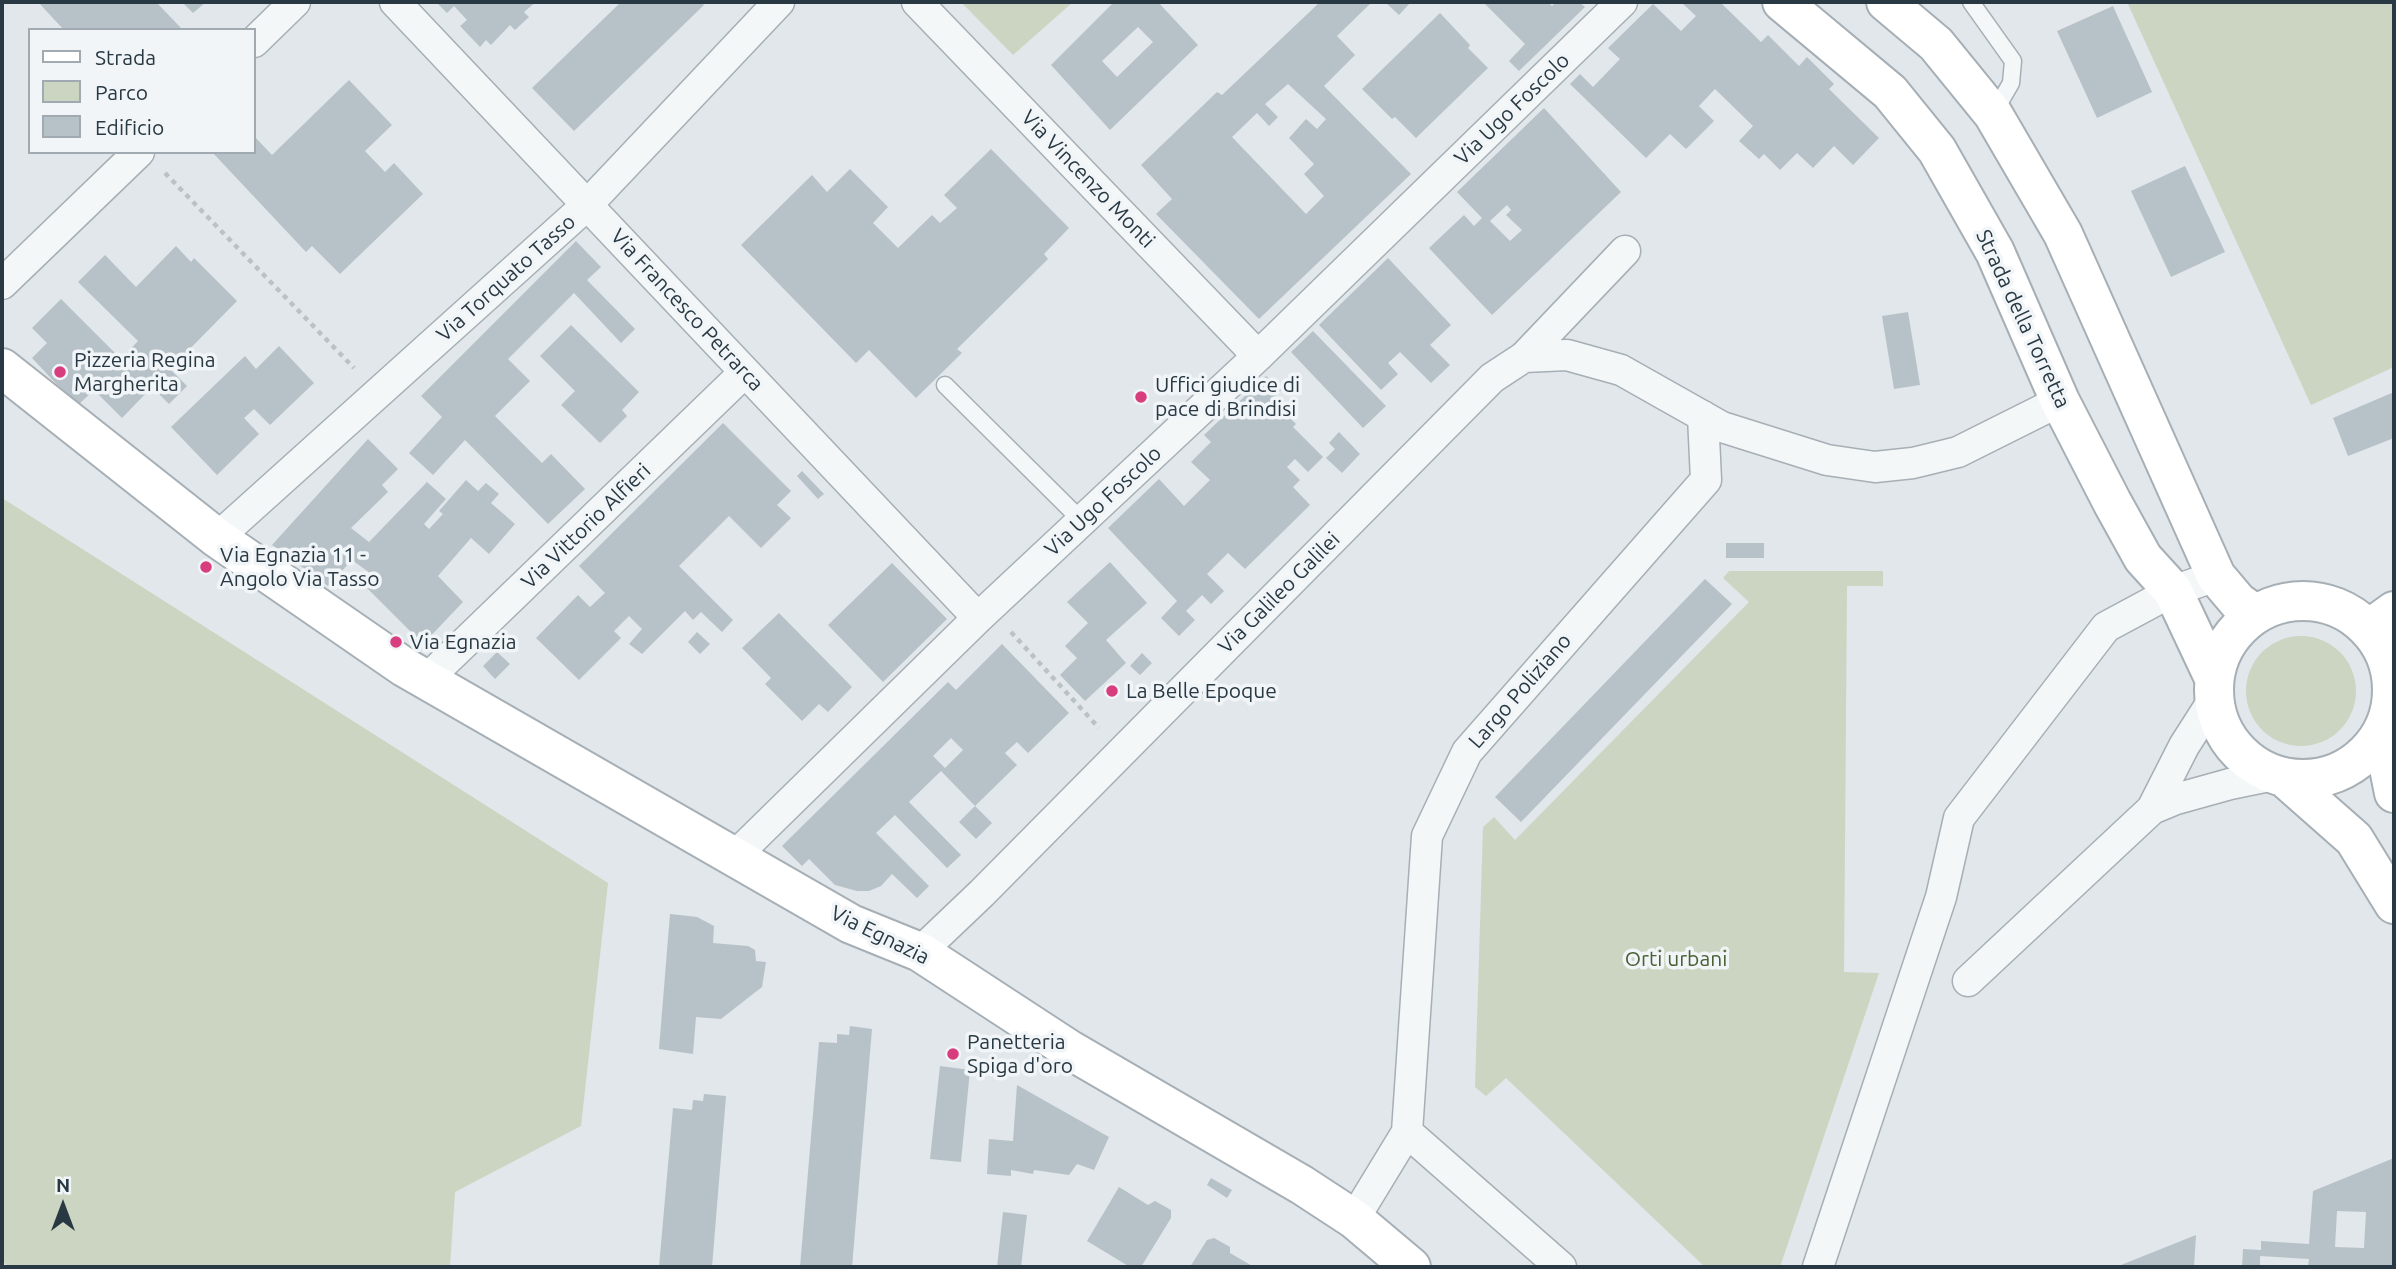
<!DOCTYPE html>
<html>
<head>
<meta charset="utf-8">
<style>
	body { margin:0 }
	#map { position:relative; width:2396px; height:1269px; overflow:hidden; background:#e1e7eb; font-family:Ubuntu,sans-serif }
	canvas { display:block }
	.frame { position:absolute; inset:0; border:4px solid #283943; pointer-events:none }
	.legend { position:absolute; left:28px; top:28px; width:228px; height:126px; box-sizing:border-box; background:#f1f5f8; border:2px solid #a1aab0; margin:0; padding:9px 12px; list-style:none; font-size:21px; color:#283943 }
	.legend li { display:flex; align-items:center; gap:14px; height:35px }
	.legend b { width:35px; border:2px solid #a1aab0 }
	.north { position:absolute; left:28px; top:1171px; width:70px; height:70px; -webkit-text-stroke:5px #f1f5f8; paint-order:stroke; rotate:0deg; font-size:19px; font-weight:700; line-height:28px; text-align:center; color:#283943 }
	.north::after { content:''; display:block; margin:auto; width:24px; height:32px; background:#283943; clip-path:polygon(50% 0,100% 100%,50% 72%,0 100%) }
</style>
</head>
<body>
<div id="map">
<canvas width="2396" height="1269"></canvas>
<div class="frame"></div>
<ul class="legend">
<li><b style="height:9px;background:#fff"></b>Strada</li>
<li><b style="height:19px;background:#cbd5c1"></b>Parco</li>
<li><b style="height:19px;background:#b7c2c8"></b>Edificio</li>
</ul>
<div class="north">N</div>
</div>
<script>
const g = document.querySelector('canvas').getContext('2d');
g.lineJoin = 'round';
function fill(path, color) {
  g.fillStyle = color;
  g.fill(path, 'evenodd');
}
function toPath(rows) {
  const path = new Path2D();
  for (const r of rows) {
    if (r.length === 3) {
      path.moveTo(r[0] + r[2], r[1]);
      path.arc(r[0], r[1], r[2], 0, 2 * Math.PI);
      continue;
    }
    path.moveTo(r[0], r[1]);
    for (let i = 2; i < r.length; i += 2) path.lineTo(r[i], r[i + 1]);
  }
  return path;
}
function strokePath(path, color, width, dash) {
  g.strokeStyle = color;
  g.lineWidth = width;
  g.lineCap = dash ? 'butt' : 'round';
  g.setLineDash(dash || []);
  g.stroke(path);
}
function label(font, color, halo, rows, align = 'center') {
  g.font = font + ' Ubuntu,sans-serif';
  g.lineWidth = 7;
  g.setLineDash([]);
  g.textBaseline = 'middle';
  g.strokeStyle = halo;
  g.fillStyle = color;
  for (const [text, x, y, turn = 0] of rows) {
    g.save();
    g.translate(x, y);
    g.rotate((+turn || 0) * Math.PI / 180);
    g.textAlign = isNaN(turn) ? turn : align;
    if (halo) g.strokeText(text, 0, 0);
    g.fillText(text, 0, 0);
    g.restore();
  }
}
fill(toPath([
	[961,2,1073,2,1013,55],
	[2127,2,2394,2,2394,367,2311,405],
	[2,498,608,883,581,1126,455,1192,450,1267,9,1267,2,1261],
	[1729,571,1883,571,1883,586,1847,586,1844,972,1879,973,1780,1267,1705,1267,1506,1078,1486,1096,1475,1087,1483,827,1494,817,1515,840,1749,602,1723,578],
	[2301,691,55]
]), '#cbd5c1');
fill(toPath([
	[38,2,156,2,183,30,64,30],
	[182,2,206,2,193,13],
	[436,2,536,2,524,12,529,17,515,30,510,25,491,45,486,40,480,47,460,26,467,20,454,6,447,13],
	[621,2,701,2,704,5,574,131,532,88],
	[1114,2,1158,2,1198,45,1110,130,1051,65],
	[1138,27,1153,42,1117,77,1102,61],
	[1320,2,1372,2,1337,36,1355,55,1324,86,1411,174,1259,319,1156,214,1172,199,1141,165,1217,92,1222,95],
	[1288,84,1326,119,1317,129,1306,119,1289,138,1314,164,1304,174,1324,196,1306,214,1232,137,1257,113,1269,126,1278,117,1265,104],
	[1385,2,1411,2,1399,15],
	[1483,2,1548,2,1552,6,1556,2,1579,2,1585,7,1519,71,1509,61,1525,44],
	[1681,2,1720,2,1761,42,1768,35,1799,66,1807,57,1834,84,1829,89,1879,138,1853,165,1834,146,1813,168,1797,153,1780,170,1764,154,1759,159,1739,141,1753,126,1715,89,1699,106,1714,121,1686,149,1670,134,1646,158,1570,84,1580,74,1593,87,1620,59,1608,48,1653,4,1681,31,1696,16],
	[2113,6,2152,92,2097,118,2057,31],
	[1440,13,1470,45,1468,48,1488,68,1416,138,1395,117,1392,119,1362,89],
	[349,80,392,125,365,151,385,172,394,163,423,194,340,274,312,246,306,252,212,152,254,152,254,136,272,155],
	[1544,108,1621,192,1492,315,1429,248,1464,215,1474,226,1482,218,1457,192],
	[1507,205,1511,210,1506,215,1522,230,1510,241,1490,221],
	[991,149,1069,228,1044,254,1048,259,957,349,962,353,916,398,869,350,856,363,741,245,812,175,827,192,850,169,888,207,873,223,898,248,932,215,940,223,957,208,944,195],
	[2185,166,2225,252,2171,277,2131,191],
	[576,241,601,267,587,280,635,329,621,343,574,293,508,359,530,381,495,416,542,463,551,454,585,489,548,524,465,440,433,475,409,453,442,417,421,396],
	[176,246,191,262,194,258,237,301,170,369,187,386,169,404,152,387,122,418,94,390,77,406,32,358,47,343,32,328,61,299,121,359,138,341,78,282,105,255,136,287],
	[1388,258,1451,325,1430,345,1450,365,1431,383,1400,352,1388,363,1398,374,1381,390,1319,325],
	[1908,312,1920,385,1894,389,1882,316],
	[571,325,639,392,622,410,627,416,600,443,561,405,575,391,540,356],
	[1313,331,1386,406,1363,428,1291,352],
	[279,346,314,383,270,425,254,409,244,418,259,434,217,475,171,427,245,356,256,369],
	[1266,376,1281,390,1272,400,1296,424,1293,427,1323,457,1308,472,1295,459,1287,467,1300,480,1293,487,1310,505,1245,569,1228,553,1207,574,1224,591,1211,604,1202,595,1186,611,1195,620,1179,636,1161,618,1177,601,1108,528,1159,479,1184,506,1210,480,1191,462,1211,442,1204,435],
	[2394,392,2394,438,2348,456,2333,418],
	[723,423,791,491,777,505,791,518,761,548,729,516,679,566,733,620,722,632,701,612,693,620,685,611,642,654,629,644,642,629,629,616,614,631,621,638,579,680,536,638,578,595,590,607,605,593,579,566],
	[1339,432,1360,454,1342,473,1326,458,1335,449,1329,443],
	[368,439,398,469,382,485,388,492,351,528,369,542,427,482,446,499,424,524,429,529,443,514,439,511,466,480,478,491,486,483,499,494,491,503,515,524,489,554,471,538,438,576,463,602,423,644,361,582,370,573,352,560,328,586,272,545],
	[802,471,824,494,818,499,797,476],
	[1726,543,1764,543,1764,558,1726,558],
	[1110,562,1147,603,1106,640,1126,663,1085,701,1060,675,1077,658,1065,646,1088,623,1067,602],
	[892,563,947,619,883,682,828,625],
	[1705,579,1732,604,1521,822,1495,797],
	[779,613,852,687,828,712,819,704,802,721,765,684,771,678,742,648],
	[697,632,710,644,700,654,688,642],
	[1002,644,1069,713,1028,753,1017,742,1005,753,1017,765,975,806,992,823,976,839,959,822,975,806,941,771,909,802,961,855,947,868,895,815,876,833,929,886,917,898,892,874,881,886,869,891,857,891,835,885,809,859,802,866,782,846,948,682,956,690],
	[951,738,963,750,945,768,933,756],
	[497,652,510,664,495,679,483,666],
	[1142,653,1152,663,1140,675,1130,666],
	[670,914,697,917,714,926,713,943,748,946,755,950,756,961,766,962,762,987,721,1019,696,1017,693,1054,659,1049],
	[850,1026,872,1029,852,1267,800,1267,819,1042,837,1043,837,1034,849,1035],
	[940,1066,970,1070,961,1162,930,1159],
	[1017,1085,1109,1137,1094,1170,1077,1164,1069,1175,1034,1170,1033,1174,1011,1170,1011,1176,987,1174,989,1139,1013,1141],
	[704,1094,726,1096,712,1267,659,1267,673,1108,692,1110,693,1100,703,1101],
	[2394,1158,2394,1267,2364,1265,2363,1267,2308,1267,2309,1259,2260,1256,2260,1267,2242,1267,2243,1249,2261,1250,2261,1241,2309,1244,2313,1191],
	[2337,1211,2366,1212,2364,1248,2335,1247],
	[1211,1178,1232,1190,1227,1198,1207,1185],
	[1119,1187,1148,1205,1155,1201,1171,1210,1171,1218,1141,1267,1130,1267,1087,1241],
	[1003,1212,1027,1215,1021,1267,997,1267],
	[2196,1235,2194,1267,2116,1267],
	[1214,1238,1230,1247,1230,1253,1254,1267,1190,1267,1207,1240]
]), '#b7c2c8');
const lane = toPath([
	[1971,2,2013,61,2011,83,1993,114],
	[945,385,1082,521]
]);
const street = toPath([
	[395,2,978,618],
	[917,2,1258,356],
	[254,42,295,2],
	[2,284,139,152],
	[1524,357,1567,355,1621,370,1722,427,1827,460,1875,467,1913,463,1958,452,2060,401],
	[217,538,587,205,779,2],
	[426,680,745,372],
	[2152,809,2176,799,2230,784,2274,775],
	[735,856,978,618,1258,356,1622,2],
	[920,952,982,893,1492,378,1524,357,1625,251],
	[1968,981,2152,809,2184,746,2214,699],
	[1407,1132,1561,1267],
	[1354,1219,1407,1132,1427,836,1467,752,1706,480,1703,416],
	[1818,1267,1941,897,1959,818,2106,627,2173,591,2216,576]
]);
const secondary = toPath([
	[1782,2,1890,92,1937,150,1995,252,2060,401,2112,502,2143,558,2173,591,2213,676],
	[1886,2,1936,44,1993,114,2063,234,2216,576,2238,602,2255,614],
	[2,368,217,538,404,667,851,924,920,952,1070,1050,1302,1185,1354,1219,1411,1267],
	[2303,690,89],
	[2369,629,2394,611],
	[2382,733,2394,793],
	[2286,779,2354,839,2394,904]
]);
strokePath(lane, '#a6afb5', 19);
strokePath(street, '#a6afb5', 33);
strokePath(secondary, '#a6afb5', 42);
strokePath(toPath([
	[165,173,354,368],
	[1011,632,1099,728]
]), '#bbc2c5', 4.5, [5, 5]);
strokePath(lane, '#f4f7f8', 16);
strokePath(street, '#f4f7f8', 30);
strokePath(secondary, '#fff', 38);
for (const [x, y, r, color] of [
	[60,372,7,"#d83d7e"],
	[1141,397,7,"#d83d7e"],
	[206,567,7,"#d83d7e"],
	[396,642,7,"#d83d7e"],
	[1112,691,7,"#d83d7e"],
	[953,1054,7,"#d83d7e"]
]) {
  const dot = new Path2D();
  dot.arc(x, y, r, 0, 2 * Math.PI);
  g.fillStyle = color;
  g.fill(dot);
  strokePath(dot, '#f1f5f8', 2.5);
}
label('21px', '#283943', '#f1f5f8', [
	["Via Ugo Foscolo",1512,109,-44],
	["Via Vincenzo Monti",1088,179,46],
	["Via Torquato Tasso",506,278,-42],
	["Via Francesco Petrarca",687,310,47],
	["Strada della Torretta",2023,319,65],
	["Via Ugo Foscolo",1103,501,-43],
	["Via Vittorio Alfieri",586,526,-44],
	["Via Galileo Galilei",1279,593,-45],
	["Largo Poliziano",1520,691,-49],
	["Via Egnazia",880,935,26]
]);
label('21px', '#283943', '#f1f5f8', [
	["Pizzeria Regina",74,360],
	["Margherita",74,384],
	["Uffici giudice di",1155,385],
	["pace di Brindisi",1155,409],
	["Via Egnazia 11 -",220,555],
	["Angolo Via Tasso",220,579],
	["Via Egnazia",410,642],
	["La Belle Epoque",1126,691],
	["Panetteria",967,1042],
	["Spiga d'oro",967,1066]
], 'left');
label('21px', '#486034', '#f1f5f8', [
	["Orti urbani",1676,959]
]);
</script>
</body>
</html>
